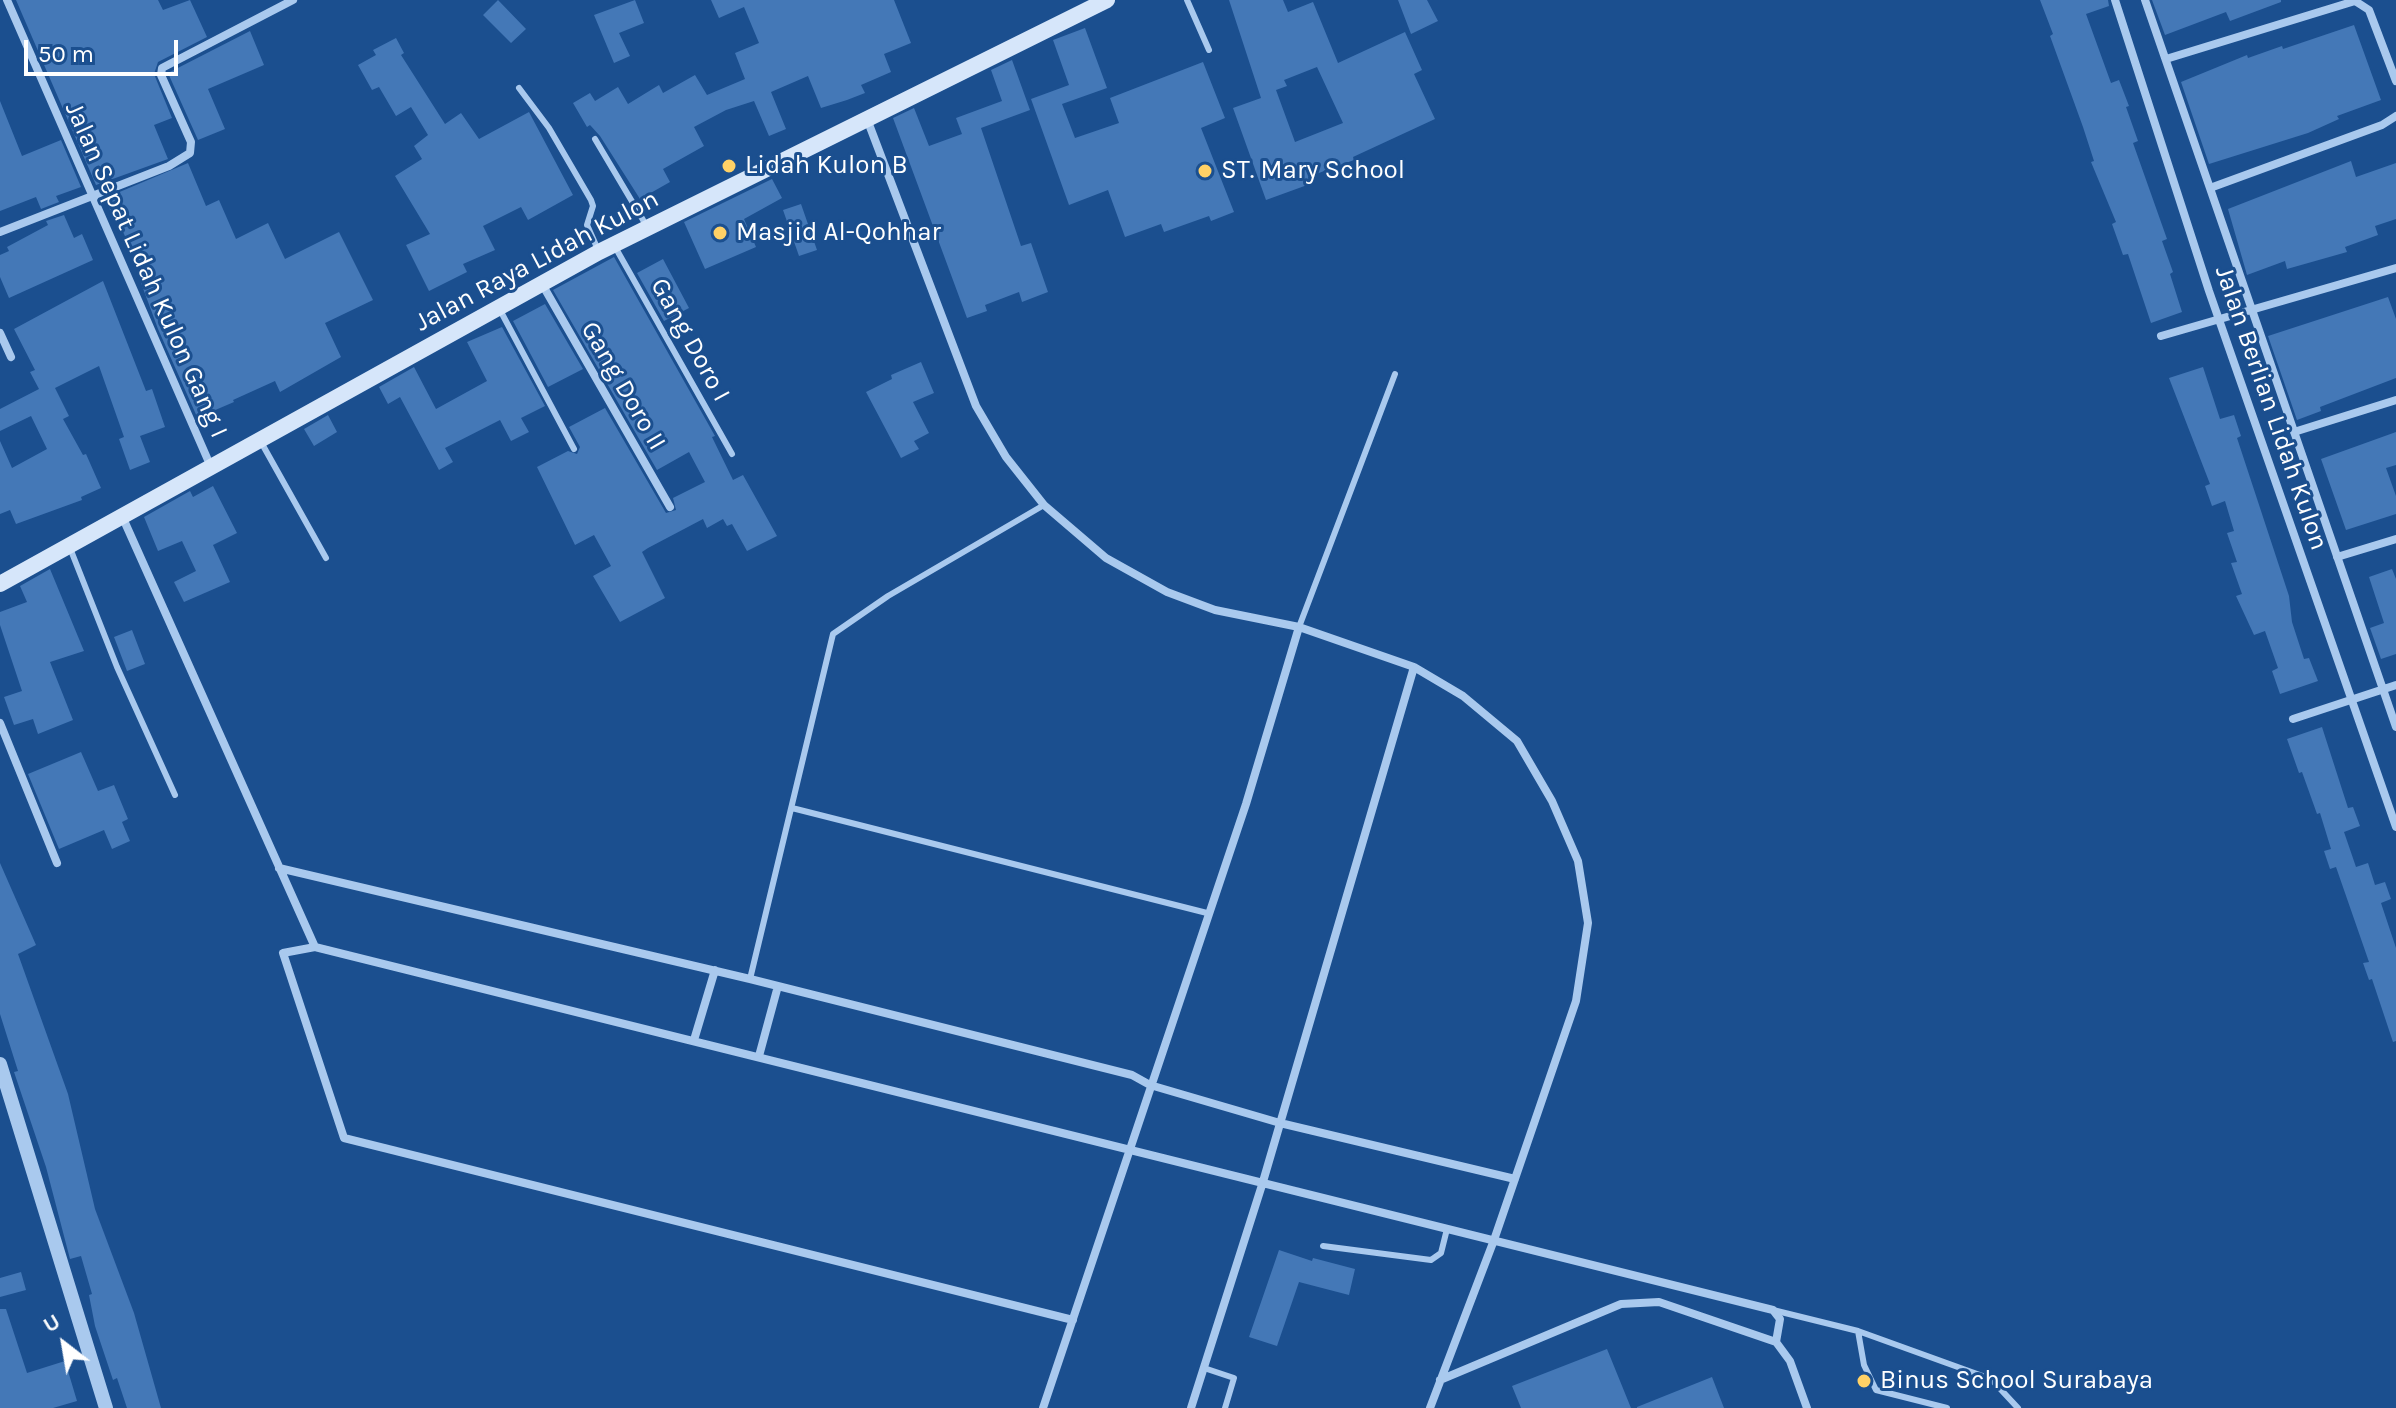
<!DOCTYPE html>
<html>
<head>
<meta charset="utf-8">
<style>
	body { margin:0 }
	#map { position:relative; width:2396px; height:1408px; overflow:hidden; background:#1b4f8f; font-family:Karla,sans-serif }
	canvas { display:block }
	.north { position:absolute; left:24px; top:1304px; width:80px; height:80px; -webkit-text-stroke:6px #1b4f8f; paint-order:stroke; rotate:329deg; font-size:22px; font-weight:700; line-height:32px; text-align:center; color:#fff }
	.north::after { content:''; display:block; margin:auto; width:28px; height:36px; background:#fff; clip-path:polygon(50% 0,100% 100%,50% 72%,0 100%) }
	.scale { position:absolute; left:24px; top:40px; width:154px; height:36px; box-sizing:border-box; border:4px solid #fff; border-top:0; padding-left:10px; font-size:24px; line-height:28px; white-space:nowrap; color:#fff; -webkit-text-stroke:6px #1b4f8f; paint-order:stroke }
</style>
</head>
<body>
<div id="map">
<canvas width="2396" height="1408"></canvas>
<div class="north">U</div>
<div class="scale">50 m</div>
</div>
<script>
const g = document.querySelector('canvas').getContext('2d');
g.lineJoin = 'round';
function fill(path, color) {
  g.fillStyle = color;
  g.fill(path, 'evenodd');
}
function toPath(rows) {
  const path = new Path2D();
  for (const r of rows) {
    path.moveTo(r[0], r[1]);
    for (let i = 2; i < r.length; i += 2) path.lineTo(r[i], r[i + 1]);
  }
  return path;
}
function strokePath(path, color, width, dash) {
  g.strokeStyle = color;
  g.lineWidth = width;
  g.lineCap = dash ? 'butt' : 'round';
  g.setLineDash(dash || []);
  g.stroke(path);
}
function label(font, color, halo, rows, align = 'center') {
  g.font = font + ' Karla,sans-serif';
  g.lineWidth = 6;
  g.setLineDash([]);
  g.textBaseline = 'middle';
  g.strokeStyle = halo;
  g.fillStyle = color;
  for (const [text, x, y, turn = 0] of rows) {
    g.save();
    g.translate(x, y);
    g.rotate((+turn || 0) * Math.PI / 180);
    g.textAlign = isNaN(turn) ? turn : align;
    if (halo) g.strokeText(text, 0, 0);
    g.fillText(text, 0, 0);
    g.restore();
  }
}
fill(toPath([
	[16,0,158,0,163,10,190,0,207,37,158,62,154,74,172,118,154,125,168,159,96,185],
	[498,0,526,29,511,43,483,15],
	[635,0,644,23,619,33,630,56,614,63,594,15],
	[711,0,894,0,911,43,884,54,891,72,861,85,865,93,847,100,821,108,808,76,771,92,786,129,769,136,754,101,726,110,694,127,704,146,663,169,670,182,640,199,600,136,590,125,587,127,573,103,590,93,595,101,618,87,628,104,659,85,663,93,695,75,707,95,745,79,735,53,759,43,744,7,719,18],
	[1229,0,1283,0,1288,12,1313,2,1338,63,1405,32,1422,70,1414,74,1435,119,1353,157,1354,160,1308,177,1310,184,1266,200,1233,108,1261,98],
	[1317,67,1343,123,1295,142,1276,90,1287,86,1284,80],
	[1398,0,1427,0,1438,21,1411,34],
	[2040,0,2108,0,2109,6,2086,14,2111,83,2119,80,2129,106,2126,107,2138,141,2133,143,2167,239,2162,241,2173,272,2170,274,2182,312,2151,323,2128,254,2123,255,2112,224,2116,222,2091,162,2094,161,2083,127,2050,36,2053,34],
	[2152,0,2281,0,2281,2,2230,21,2226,12,2165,35],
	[2354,25,2381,100,2337,116,2339,119,2308,133,2209,164,2181,82,2247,55,2248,58,2282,46,2283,49],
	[1085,28,1107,88,1062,104,1075,138,1119,123,1110,98,1203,62,1225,118,1201,128,1234,212,1211,221,1209,216,1164,232,1161,224,1125,237,1108,190,1069,205,1031,99,1069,85,1053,40],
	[250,31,264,65,208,89,225,129,198,140,168,73],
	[396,38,404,53,401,55,445,124,461,113,479,139,529,112,573,195,528,220,521,207,483,226,495,250,463,264,467,272,429,291,406,245,430,234,395,176,422,159,414,146,428,135,411,107,396,116,379,87,372,90,358,65,376,55,373,50],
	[1012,60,1030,110,981,128,1021,246,1031,243,1048,292,1022,302,1019,292,985,305,987,311,967,318,893,118,914,108,929,146,962,134,956,118,1002,101,991,70],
	[0,101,22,156,61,140,81,187,56,196,59,202,41,209,36,197,0,211],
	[2351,161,2356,177,2396,163,2396,219,2375,226,2378,235,2345,247,2347,252,2287,269,2285,261,2247,275,2228,209],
	[188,163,206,206,219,200,236,239,268,223,285,259,339,232,373,300,325,323,341,357,280,392,275,381,233,400,234,402,213,411,217,422,202,428,158,329,137,272,140,270,120,225,103,199],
	[772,179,782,198,744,219,756,247,705,269,684,222],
	[801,204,817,250,799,256,783,210],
	[64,215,74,238,82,234,93,260,9,298,0,277,0,255,9,251,7,247,48,225,46,221],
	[614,257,715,436,712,437,733,480,743,475,777,536,747,551,732,524,727,526,723,519,707,528,703,519,648,548,642,552,665,598,620,622,593,576,611,566,594,535,575,545,537,467,568,451,577,454,580,447,569,427,605,408,666,513,676,510,673,498,705,482,689,452,657,470,553,290],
	[663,259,689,308,664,321,637,273],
	[103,281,146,391,152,389,165,427,140,436,150,462,130,470,119,439,124,437,99,366,55,388,69,416,63,419,83,455,86,454,101,488,81,497,82,500,16,524,10,510,0,514,0,441,12,468,47,449,31,416,0,431,0,409,39,389,30,372,35,370,14,329],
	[2388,297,2396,319,2396,378,2320,407,2321,411,2297,420,2268,336],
	[545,304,583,369,548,387,513,321],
	[502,327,545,406,521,418,529,432,511,441,500,420,445,448,453,462,439,470,400,397,388,404,379,387,414,367,436,409,487,381,467,342],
	[921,362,934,393,913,402,929,433,914,441,919,449,901,458,866,392,892,379,891,375],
	[2203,367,2220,419,2234,415,2241,436,2237,438,2289,596,2292,622,2304,659,2309,658,2318,681,2280,694,2272,671,2278,668,2265,631,2254,635,2236,596,2242,594,2231,563,2237,562,2227,533,2234,531,2225,501,2212,506,2205,486,2210,484,2169,378],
	[328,415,337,432,314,446,304,429],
	[2396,432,2396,465,2386,468,2396,496,2396,514,2346,530,2321,459],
	[213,486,237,533,213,545,230,582,184,602,174,582,196,571,182,541,158,551,144,517,190,491,193,497],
	[50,569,84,651,50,662,73,720,38,734,33,719,14,725,4,697,22,691,0,625,0,612,27,602,20,586],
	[2392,569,2396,579,2396,654,2381,659,2370,628,2384,623,2369,577],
	[132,630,145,664,127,671,114,637],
	[2322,727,2348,808,2353,807,2360,826,2344,832,2356,867,2368,863,2375,885,2385,882,2391,899,2381,903,2396,948,2396,1041,2393,1042,2372,979,2369,980,2363,963,2369,962,2336,867,2330,869,2324,851,2331,849,2320,813,2317,814,2302,772,2299,773,2287,739],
	[81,752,98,791,114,785,128,819,122,822,130,841,112,849,104,830,59,849,28,774],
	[0,863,36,945,18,954,68,1094,95,1209,134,1313,161,1408,127,1408,117,1378,113,1380,95,1326,89,1295,92,1294,81,1256,70,1259,46,1167,14,1072,18,1071,0,1014],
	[1279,1250,1312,1261,1313,1258,1355,1269,1349,1295,1299,1282,1277,1346,1249,1337],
	[21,1272,26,1290,0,1297,0,1278],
	[0,1309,6,1309,27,1373,65,1361,77,1401,53,1408,0,1408],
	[1607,1349,1631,1408,1521,1408,1512,1386],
	[1712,1377,1724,1408,1637,1408,1637,1407]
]), '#4478b7');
strokePath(toPath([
	[1187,0,1209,50],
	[519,88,549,128,591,200,593,206,587,225,599,252],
	[595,139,646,225],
	[614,245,732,454],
	[500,310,574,449],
	[261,442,326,558],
	[70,548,117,667,175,795],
	[1299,627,1395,374],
	[792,808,1207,913],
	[750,979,833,634,888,596,1044,505],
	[1323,1246,1431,1260,1441,1253,1447,1229],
	[1773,1310,1858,1331,1991,1379,2018,1408],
	[1858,1331,1864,1365,1876,1390,1947,1408],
	[1204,1368,1234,1378,1225,1408]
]), '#a9c9ee', 6);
strokePath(toPath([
	[7,0,211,467],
	[2115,0,2209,291,2396,827],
	[2145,0,2396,727],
	[2166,59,2355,1,2369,10,2396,81],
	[867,119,976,406,1006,457,1044,505,1106,558,1167,592,1215,610,1299,627,1414,667,1463,696,1517,741,1552,801,1578,861,1588,923,1576,1001,1494,1240,1430,1408],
	[2210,188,2382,125,2396,116],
	[0,232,169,166,190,153,191,142,161,75,162,68,293,0],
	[542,284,670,507],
	[0,333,11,357],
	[2161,336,2396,268],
	[2294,432,2396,400],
	[122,516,315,947],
	[2337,557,2396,539],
	[2293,719,2396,685],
	[0,723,57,863],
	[279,868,750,979,1132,1075,1150,1085,1280,1123,1515,1179],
	[694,1040,715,970],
	[759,1056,778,986],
	[1073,1320,344,1138,283,953,315,947,1773,1310,1780,1319,1776,1342],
	[1440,1380,1621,1304,1659,1302,1776,1342,1790,1361,1807,1408],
	[1043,1408,1246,804,1299,627],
	[1191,1408,1262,1185,1414,667]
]), '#a9c9ee', 8);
strokePath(toPath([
	[0,1064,106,1408]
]), '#a9c9ee', 14);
strokePath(toPath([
	[0,584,599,252,1107,0]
]), '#d6e6fa', 16);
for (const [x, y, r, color] of [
	[729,166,8,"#ffd166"],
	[1205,171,8,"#ffd166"],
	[720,233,8,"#ffd166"],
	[1864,1381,8,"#ffd166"]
]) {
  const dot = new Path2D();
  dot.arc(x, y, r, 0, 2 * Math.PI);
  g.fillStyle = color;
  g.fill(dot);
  strokePath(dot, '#1b4f8f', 3);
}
label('26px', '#fff', '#1b4f8f', [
	["Lidah Kulon B",745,166],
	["ST. Mary School",1221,171],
	["Masjid Al-Qohhar",736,233],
	["Binus School Surabaya",1880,1381]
], 'left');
label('26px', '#fff', '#1b4f8f', [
	["Jalan Raya Lidah Kulon",537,261,-28],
	["Jalan Sepat Lidah Kulon Gang I",146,270,66],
	["Gang Doro I",690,340,61],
	["Gang Doro II",623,386,60],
	["Jalan Berlian Lidah Kulon",2271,408,71]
]);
</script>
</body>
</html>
